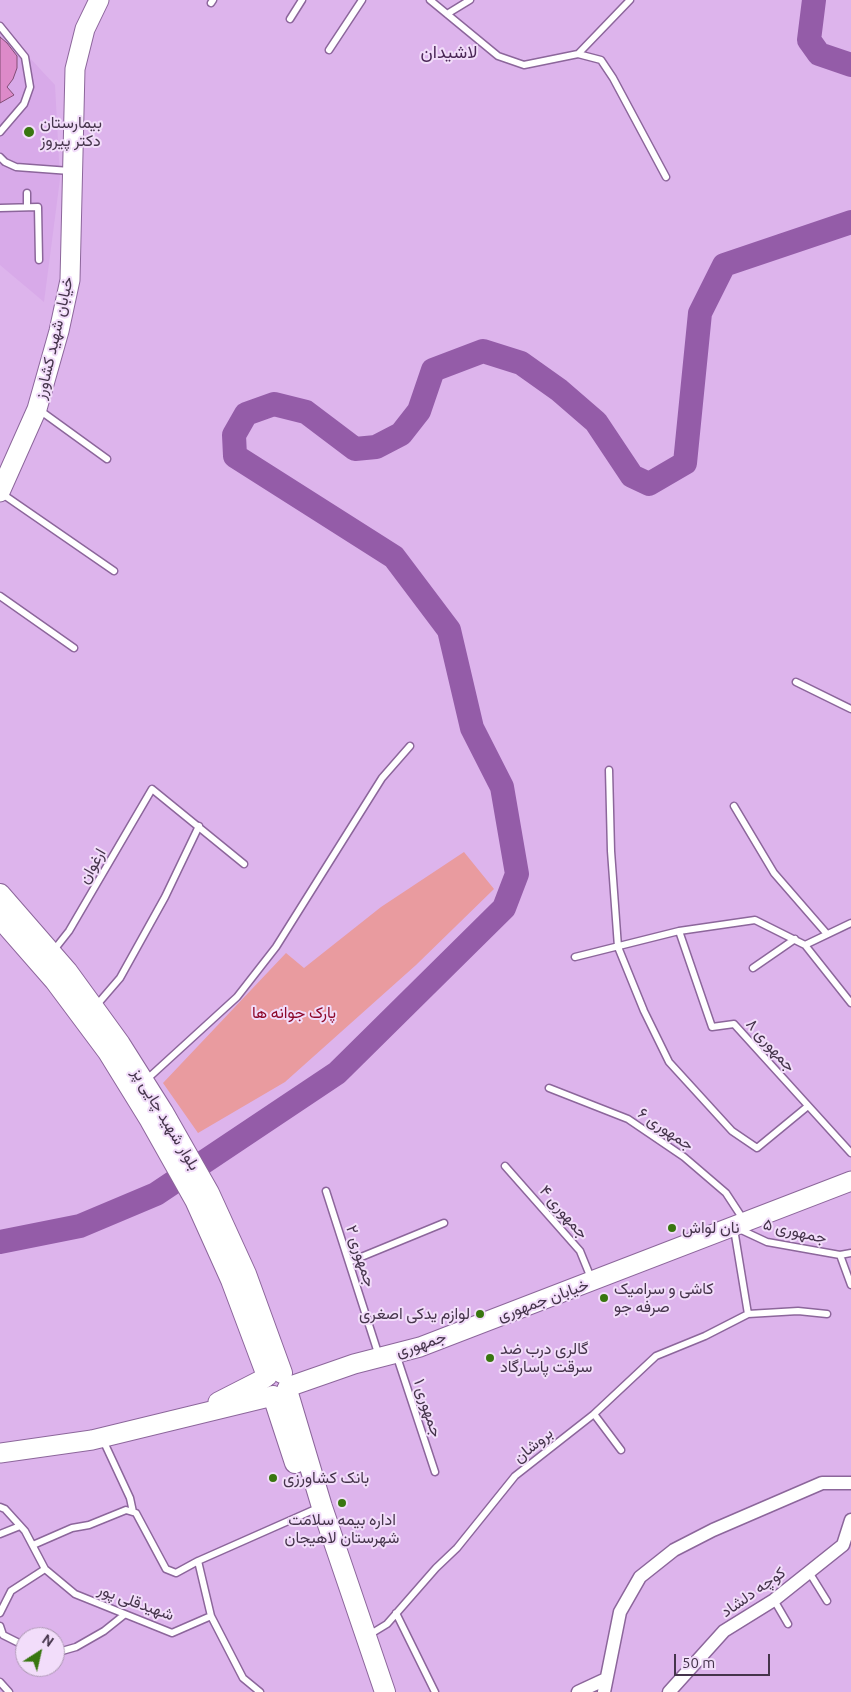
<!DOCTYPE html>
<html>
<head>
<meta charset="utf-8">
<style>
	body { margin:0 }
	#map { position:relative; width:851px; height:1692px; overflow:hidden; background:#ddb4ec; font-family:Ubuntu,sans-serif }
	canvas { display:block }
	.north { position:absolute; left:15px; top:1627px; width:50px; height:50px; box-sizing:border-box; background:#f2ddfa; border:1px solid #ad99b4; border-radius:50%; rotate:35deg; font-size:14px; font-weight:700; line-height:20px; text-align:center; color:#45344b }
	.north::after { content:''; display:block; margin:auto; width:18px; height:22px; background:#38760f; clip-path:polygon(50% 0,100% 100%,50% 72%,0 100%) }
	.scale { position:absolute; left:674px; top:1654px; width:96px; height:22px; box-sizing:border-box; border:2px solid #45344b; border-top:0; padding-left:6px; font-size:15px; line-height:18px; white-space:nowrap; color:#45344b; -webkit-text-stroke:4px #f2ddfa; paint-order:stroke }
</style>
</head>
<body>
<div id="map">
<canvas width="851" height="1692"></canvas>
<div class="north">N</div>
<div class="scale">50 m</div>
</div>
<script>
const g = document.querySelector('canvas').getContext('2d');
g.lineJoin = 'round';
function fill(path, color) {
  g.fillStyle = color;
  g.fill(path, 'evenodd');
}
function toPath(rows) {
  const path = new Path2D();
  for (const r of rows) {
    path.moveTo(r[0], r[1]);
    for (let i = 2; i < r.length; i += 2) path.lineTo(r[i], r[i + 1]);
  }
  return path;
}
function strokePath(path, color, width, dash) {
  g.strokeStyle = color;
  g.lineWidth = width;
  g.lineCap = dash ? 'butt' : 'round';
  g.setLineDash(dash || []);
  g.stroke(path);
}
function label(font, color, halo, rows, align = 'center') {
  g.font = font + ' Ubuntu,Vazirmatn,sans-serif';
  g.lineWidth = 4;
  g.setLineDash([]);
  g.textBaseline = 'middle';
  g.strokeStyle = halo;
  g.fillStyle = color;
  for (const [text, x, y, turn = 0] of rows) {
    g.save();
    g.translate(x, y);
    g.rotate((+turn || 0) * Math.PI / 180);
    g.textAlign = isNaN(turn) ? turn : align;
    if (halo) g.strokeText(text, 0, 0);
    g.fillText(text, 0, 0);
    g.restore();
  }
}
fill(toPath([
	[0,26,55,85,60,179,44,302,0,265]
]), '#d8aae9');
fill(toPath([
	[464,852,494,889,416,965,285,1082,198,1133,163,1083,286,953,304,968,381,907]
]), '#e99b9f');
strokePath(toPath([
	[814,0,809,40,819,54,851,65],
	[0,1242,80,1226,156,1194,337,1073,504,908,517,874,502,787,472,728,449,630,394,557,235,456,234,435,246,414,274,404,306,412,355,449,376,447,401,434,419,411,433,370,483,351,521,363,559,390,596,422,632,476,649,484,685,463,700,313,724,265,851,222]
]), '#945ca8', 24);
const building = toPath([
	[0,37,7,43,17,56,17,68,13,79,7,87,14,95,0,103,0,37]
]);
fill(building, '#dd8ac9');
strokePath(building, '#824d75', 1);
const service = toPath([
	[430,0,498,56,524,65,578,54,601,60,613,78,666,177],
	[211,3,213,0],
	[447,14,470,0],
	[290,19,302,0],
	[0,26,25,57,30,87,24,104,0,132],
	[329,50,362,0],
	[578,54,630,0],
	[0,157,5,162,16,167,70,171],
	[27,193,27,207],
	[0,208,38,207,39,260],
	[38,409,107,459],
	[1,493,114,571],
	[0,596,74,648],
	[796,682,851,709],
	[609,770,611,851,618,947,644,1011,669,1062,732,1131,757,1148,808,1106],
	[734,806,774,873,827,934],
	[679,931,712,1027,734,1024,851,1153],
	[805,945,851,923],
	[54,950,69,931,152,789,244,864],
	[575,957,679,931,755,920,805,945,851,1003],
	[753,968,795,939],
	[95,1007,120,978,165,897,199,826],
	[145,1081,237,997,276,947,382,778,410,746],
	[549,1088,628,1119,684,1157,726,1193,743,1219],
	[505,1166,580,1251,591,1278],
	[326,1191,379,1356],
	[737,1228,767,1242,840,1255,851,1253],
	[734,1229,748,1314],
	[840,1255,851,1285],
	[349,1262,444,1223],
	[396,1354,435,1472],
	[594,1414,621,1450],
	[103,1440,130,1498,133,1512],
	[0,1507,5,1509,25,1531,45,1569,75,1594,172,1633,211,1616,243,1678,260,1692],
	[0,1534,20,1526],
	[33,1545,72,1528,89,1525,126,1510,136,1513,166,1569,176,1573,198,1561,320,1507],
	[198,1561,211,1616],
	[809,1572,827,1601],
	[774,1600,788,1624],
	[0,1613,11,1591,45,1569],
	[396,1613,435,1692],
	[0,1626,3,1635,25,1646],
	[369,1635,387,1624,436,1568,457,1548,515,1476,594,1414,656,1356,705,1336,748,1314,798,1311,827,1314],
	[55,1653,76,1647,104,1631,124,1615],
	[0,1682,9,1692]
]);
const minor = toPath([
	[578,1692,606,1679],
	[604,1692,620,1612,640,1577,674,1550,713,1530,822,1483,851,1483],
	[669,1692,724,1631,774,1600,843,1545,851,1520]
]);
const secondary = toPath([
	[0,492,37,409,59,331,70,280,75,69,85,29,99,0],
	[288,1387,354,1364,420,1347,851,1181],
	[218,1402,265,1378],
	[0,1453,92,1440,273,1396]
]);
const primary = toPath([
	[0,894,67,971,120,1044,163,1112,209,1193,246,1274,282,1373],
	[0,918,55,981,108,1052,150,1120,195,1200,231,1280,267,1376],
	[287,1390,322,1507,385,1692],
	[273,1396,295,1463]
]);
strokePath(service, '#8c669b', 9);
strokePath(minor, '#8c669b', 15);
strokePath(secondary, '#8c669b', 21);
strokePath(primary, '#8c669b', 22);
strokePath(service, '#fff', 6);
strokePath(minor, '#fff', 12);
strokePath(secondary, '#fff', 19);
strokePath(primary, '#fff', 20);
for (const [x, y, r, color] of [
	[29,132,6,"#38760f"],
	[672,1228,5,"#38760f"],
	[604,1298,5,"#38760f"],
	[480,1314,5,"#38760f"],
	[490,1358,5,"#38760f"],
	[273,1478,5,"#38760f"],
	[342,1503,5,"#38760f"]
]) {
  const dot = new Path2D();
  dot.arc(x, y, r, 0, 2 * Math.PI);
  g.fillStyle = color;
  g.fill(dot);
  strokePath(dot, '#f2ddfa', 2);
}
label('16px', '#45344b', '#f2ddfa', [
	["بیمارستان",40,123],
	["دکتر پیروز",40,141],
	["نان لواش",682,1228],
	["کاشی و سرامیک",614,1289],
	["صرفه جو",614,1307],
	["لوازم یدکی اصغری",470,1314,"right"],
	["گالری درب ضد",500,1349],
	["سرقت پاسارگاد",500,1367],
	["بانک کشاورزی",283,1478],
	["اداره بیمه سلامت",342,1520,"center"],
	["شهرستان لاهیجان",342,1538,"center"]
], 'left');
label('16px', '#45344b', '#f2ddfa', [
	["خیابان شهید کشاورز",54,338,-77],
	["ارغوان",92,866,-60],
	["جمهوری ۸",771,1045,48],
	["بلوار شهید چایی پز",166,1119,59],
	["جمهوری ۶",666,1129,34],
	["جمهوری ۴",564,1212,49],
	["جمهوری ۵",795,1231,13],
	["جمهوری ۲",361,1256,72],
	["خیابان جمهوری",543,1300,-20],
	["جمهوری",421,1344,-18],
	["جمهوری ۱",428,1408,72],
	["بروشان",533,1445,-39],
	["کوچه دلشاد",753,1592,-35],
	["شهیدقلی پور",136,1602,20]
]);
label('16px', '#8d092b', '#f2ddfa', [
	["پارک جوانه ها",294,1013]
]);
label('18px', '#4b2857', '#f2ddfa', [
	["لاشیدان",449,52]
]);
</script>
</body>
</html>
